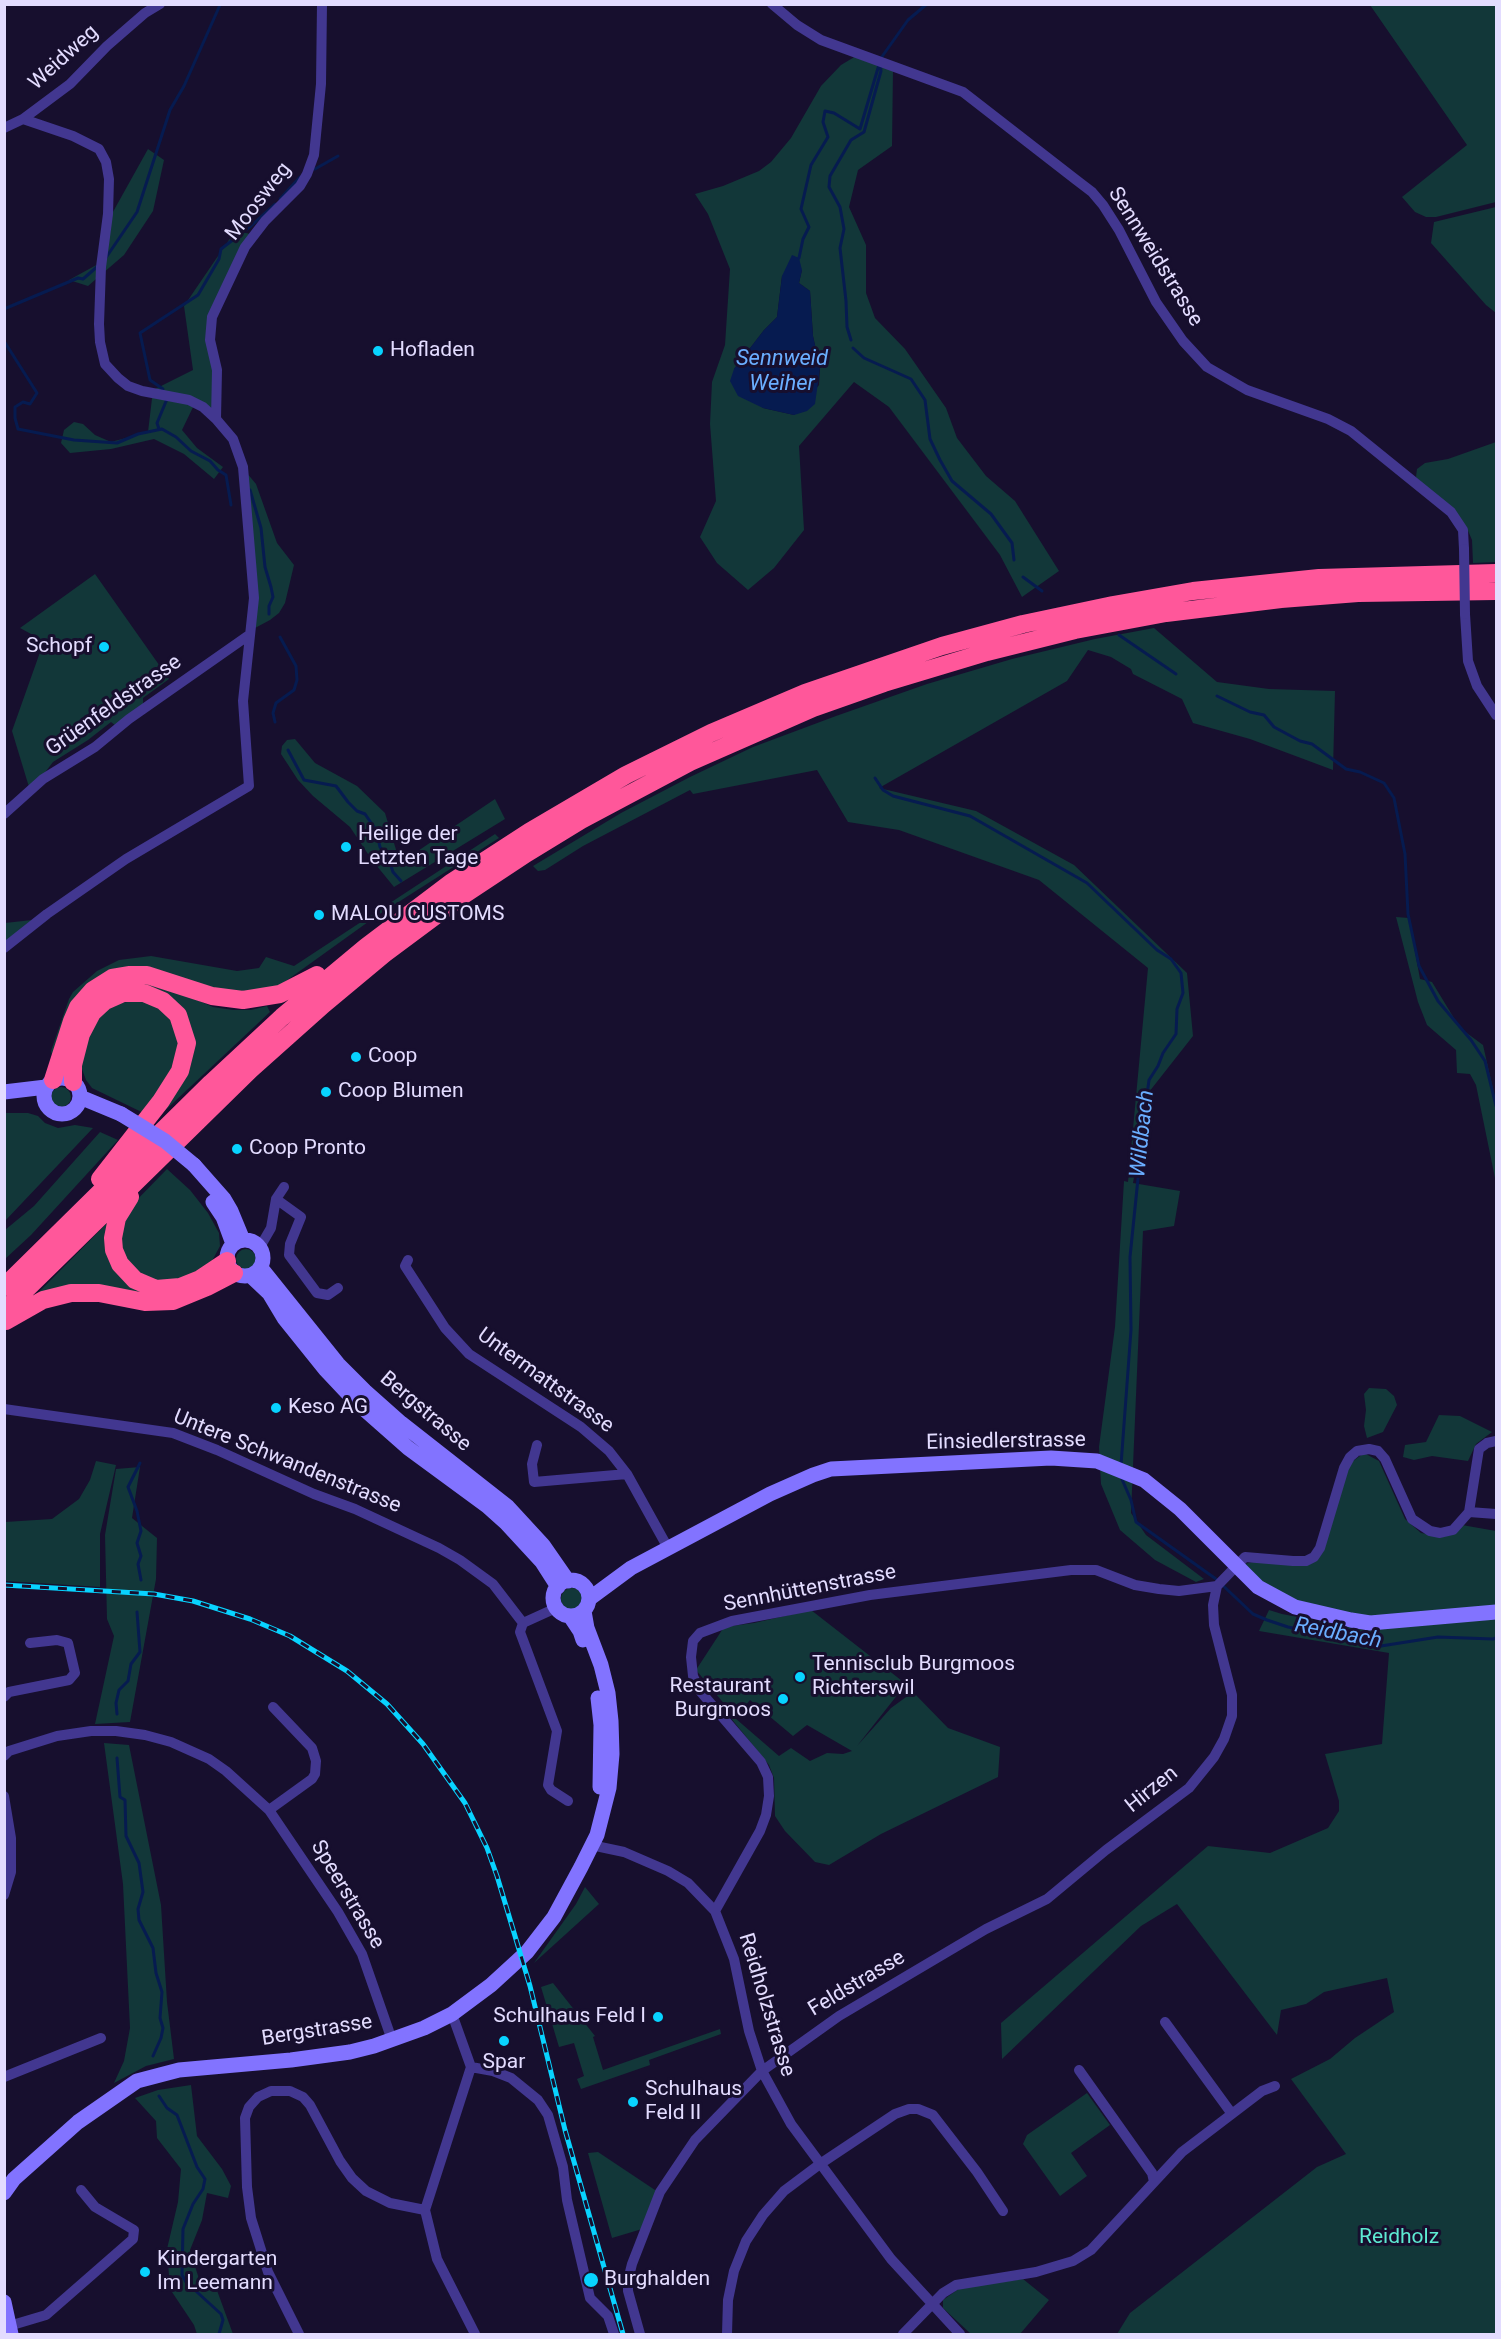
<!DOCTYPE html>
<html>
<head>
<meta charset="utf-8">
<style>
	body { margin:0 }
	#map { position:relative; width:1501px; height:2339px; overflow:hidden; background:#170f2e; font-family:Roboto,sans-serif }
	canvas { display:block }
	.frame { position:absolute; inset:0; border:6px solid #e3dcff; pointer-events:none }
</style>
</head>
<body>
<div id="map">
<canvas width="1501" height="2339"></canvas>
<div class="frame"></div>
</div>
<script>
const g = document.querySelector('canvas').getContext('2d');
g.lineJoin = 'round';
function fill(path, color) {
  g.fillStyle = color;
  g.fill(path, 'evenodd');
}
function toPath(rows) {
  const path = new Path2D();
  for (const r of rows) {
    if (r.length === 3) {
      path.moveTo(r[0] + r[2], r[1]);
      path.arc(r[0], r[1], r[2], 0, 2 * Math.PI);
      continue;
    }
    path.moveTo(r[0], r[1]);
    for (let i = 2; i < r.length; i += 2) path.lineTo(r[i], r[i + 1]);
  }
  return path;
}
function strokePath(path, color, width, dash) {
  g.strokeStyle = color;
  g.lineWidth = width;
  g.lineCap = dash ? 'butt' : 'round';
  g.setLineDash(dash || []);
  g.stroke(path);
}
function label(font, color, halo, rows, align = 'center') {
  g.font = font + ' Roboto,sans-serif';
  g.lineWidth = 6;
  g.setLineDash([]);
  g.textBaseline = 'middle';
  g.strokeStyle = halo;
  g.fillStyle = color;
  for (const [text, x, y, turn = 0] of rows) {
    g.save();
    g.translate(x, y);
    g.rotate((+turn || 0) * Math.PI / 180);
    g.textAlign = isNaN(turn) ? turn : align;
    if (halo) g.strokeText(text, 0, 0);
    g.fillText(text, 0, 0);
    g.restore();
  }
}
fill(toPath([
	[1370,5,1496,5,1496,202,1436,217,1426,217,1415,212,1402,197,1467,145],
	[856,56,893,69,892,146,858,170,849,207,866,245,866,293,875,318,905,349,946,408,957,438,986,476,1015,501,1059,571,1022,597,1000,555,889,407,854,382,799,446,804,530,774,568,748,590,717,563,700,537,716,501,710,424,712,382,725,345,730,269,708,214,695,194,723,186,759,171,771,162,791,138,821,86,841,65],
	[802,270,799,283,810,291,813,336,820,368,819,385,794,415,763,408,734,369,764,330,777,317,782,276],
	[148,149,164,160,153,211,124,255,88,286,69,280,100,263,109,219],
	[1496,207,1496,313,1486,305,1431,243,1434,222],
	[235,231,251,234,210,317,215,372,214,414,196,401,182,430,197,448,223,467,214,479,184,454,154,439,111,449,70,453,61,443,64,430,74,422,83,424,95,435,111,442,148,432,153,390,193,370,184,306],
	[1496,442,1496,562,1473,563,1472,540,1466,526,1416,477,1417,469,1425,463,1448,459],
	[246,472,256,484,277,543,294,565,285,603,279,613,270,620,255,628],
	[95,574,169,679,143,698,143,705,116,726,111,722,88,740,53,762,43,775,29,787,12,731,44,641,20,628],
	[1154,628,1217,682,1269,689,1335,691,1333,770,1250,739,1193,723,1182,699,1133,674,1131,669,1111,657,1088,650,1067,681,879,788,976,811,1074,865,1187,973,1193,1036,1149,1092,1133,1183,1180,1191,1174,1226,1143,1231,1131,1513,1146,1535,1204,1579,1196,1582,1155,1560,1120,1530,1101,1484,1099,1447,1115,1327,1124,1181,1128,1182,1148,968,1039,880,899,830,848,822,817,770,693,794,690,790,583,846,545,870,538,871,533,866,621,813,690,777,753,747,836,716,927,684,1012,659,1095,639],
	[295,739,315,763,357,786,385,813,400,863,495,799,505,819,394,887,372,860,350,827,313,796,298,780,281,754,282,746,287,740],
	[495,834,499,838,375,917,279,986,251,994,113,972,53,1060,51,1051,69,999,73,992,97,971,119,960,151,956,237,971,259,968,266,957,294,966],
	[1396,917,1409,918,1420,979,1432,982,1460,1028,1483,1045,1496,1102,1496,1183,1476,1085,1470,1074,1457,1073,1456,1050,1427,1025,1418,1002],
	[32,920,5,944,5,923],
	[132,982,151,983,173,989,213,1007,233,1010,251,1010,267,1006,270,1012,156,1119,92,1088,86,1080,82,1069,82,1054,86,1038,103,1012,118,1003,137,1001],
	[61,1097,10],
	[5,1113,28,1113,38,1116,45,1123,58,1128,75,1125,93,1128,5,1221],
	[100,1132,118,1140,31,1235,5,1259,5,1230,34,1206],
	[167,1169,190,1190,208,1213,219,1233,220,1246,212,1261,174,1296,37,1294,110,1220,130,1207],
	[246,1259,10],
	[1369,1388,1386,1389,1394,1396,1397,1405,1383,1432,1367,1438,1364,1426,1366,1410,1364,1394],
	[1439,1415,1460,1416,1492,1432,1476,1444,1468,1461,1432,1456,1414,1460,1403,1457,1405,1445,1426,1442],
	[1364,1453,1379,1461,1405,1519,1421,1533,1440,1536,1462,1525,1496,1531,1496,1610,1367,1620,1295,1604,1263,1587,1240,1565,1253,1562,1318,1559,1345,1467],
	[96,1461,116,1465,100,1534,100,1587,5,1581,5,1522,52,1519,79,1499,90,1480],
	[140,1467,132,1518,157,1538,156,1579,130,1722,95,1724,114,1636,107,1619,105,1535,116,1469],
	[572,1599,11],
	[811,1610,906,1684,857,1746,891,1708,913,1692,948,1728,1000,1747,998,1777,881,1834,829,1865,815,1862,785,1831,775,1816,774,1778,769,1765,730,1717,729,1712,731,1712,696,1670,724,1627,754,1623],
	[750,1700,793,1736,807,1725,852,1751,843,1754,827,1753,810,1761,791,1748,779,1756,735,1718],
	[1269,1610,1282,1614,1365,1630,1496,1619,1496,2334,1117,2334,1130,2313,1317,2167,1346,2154,1291,2079,1330,2059,1355,2038,1394,2012,1387,1978,1324,1992,1306,2004,1281,2010,1277,2035,1177,1904,1141,1926,1002,2059,1001,2023,1208,1846,1270,1853,1328,1828,1339,1811,1339,1801,1325,1754,1382,1744,1389,1653,1259,1631],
	[104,1743,129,1745,161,1905,167,2002,174,2059,146,2066,114,2083,124,2061,130,2028,123,1884],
	[585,1887,599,1904,534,1963,576,1904],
	[553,1983,595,2036,593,2037,603,2070,720,2029,721,2034,649,2060,650,2065,581,2089,577,2079,584,2076,574,2043,559,2047,541,1987],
	[191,2085,197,2136,222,2169,231,2186,228,2198,207,2193,202,2220,190,2250,199,2279,215,2285,233,2334,197,2334,194,2325,170,2289,167,2249,178,2202,181,2169,157,2138,156,2121,135,2098,158,2090],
	[1087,2093,1110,2125,1071,2153,1087,2176,1060,2196,1023,2144,1027,2135],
	[598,2152,658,2192,642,2229,612,2238,588,2153],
	[1023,2279,1049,2300,1020,2334,971,2334,943,2308,943,2300,960,2288]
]), '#123739');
fill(toPath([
	[792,255,799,258,802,270,799,283,810,291,813,336,820,368,815,404,807,411,794,415,763,408,738,396,730,381,734,369,764,330,777,317,782,276]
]), '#061b50');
strokePath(toPath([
	[315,169,338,156],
	[280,199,300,177],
	[799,258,803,239,809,227,801,209,811,165,828,137,823,122,825,111,834,113,860,129,881,58,908,20,927,4],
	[105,259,137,212,170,110,184,86,220,5],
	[4,309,78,278,83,279,98,266],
	[851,340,847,327,846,301,840,248,844,229,840,207,829,187,830,176,851,140,864,132,881,71,880,64],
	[4,341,37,393,30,404,23,402,15,407,15,418,18,429,74,440,117,443,138,434,162,429,176,437,191,451,210,461,218,470,226,475,231,505],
	[853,348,864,358,911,379,925,400,930,439,940,460,952,481,991,514,1012,543,1014,560],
	[163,389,150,380,140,333,198,295,219,259,221,249,251,226,275,204],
	[159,429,157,423,167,399],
	[250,490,261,528,265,567,271,587,273,597,269,606,269,614],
	[1023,577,1042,591],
	[1119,635,1176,674],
	[1217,696,1250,712,1264,715,1274,727,1300,741,1312,744,1346,769,1360,772,1384,783,1394,798,1405,854,1408,914,1419,966,1438,1001,1471,1040,1485,1061,1496,1106],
	[275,722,273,713,276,703,294,690,297,680,296,666,280,637],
	[288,750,304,780,336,786,348,802,357,811,365,814,376,830,380,847,389,860,393,872,401,881],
	[875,778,883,790,893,796,970,816,1087,883,1157,950,1171,959,1181,973,1183,993,1177,1009,1176,1034,1163,1053,1158,1066,1149,1080,1145,1110,1130,1257,1131,1330,1121,1465],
	[140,1463,128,1487,137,1511,141,1531,137,1543,141,1556,138,1564,141,1580],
	[1121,1477,1131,1500,1136,1522,1216,1579,1253,1614,1267,1620,1288,1627,1381,1646,1438,1637,1493,1639,1496,1638],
	[117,1714,116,1703,119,1690,128,1681,131,1664,140,1652,137,1612],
	[117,1758,120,1797,125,1800,126,1836,139,1863,143,1892,138,1909,139,1920,153,1948,156,1973,162,1992,160,2018,163,2028,161,2038,153,2056],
	[159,2096,167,2108,177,2115,197,2167,205,2179,203,2189,193,2204,183,2229,182,2275,186,2282,221,2314,223,2320,219,2334]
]), '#061b50', 3);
strokePath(toPath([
	[772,4,797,25,821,40,963,92,1075,179,1092,192,1103,205,1119,230,1156,302,1183,341,1207,367,1247,390,1328,419,1351,431,1451,512,1463,530,1464,549],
	[23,119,70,84,107,46,145,13,160,4],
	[4,128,23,119,73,136,99,149,106,162,109,179,108,214,101,267,99,324,100,342,105,364,118,378,128,386,142,391,189,400,203,407,216,419,233,439,243,467,254,598,243,701,249,786,126,859,47,914,4,948],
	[216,419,217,370,210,340,212,317,245,247,265,221,300,186,307,174,314,155,321,84,322,4],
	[1465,614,1468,661,1477,686,1496,715],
	[4,814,43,779,95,747,129,719,249,635],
	[276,1199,301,1217,290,1244,289,1255,317,1293,328,1295,338,1288],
	[260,1247,271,1228,276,1199,284,1187],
	[408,1260,405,1266,445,1328,469,1354,581,1427,609,1451,627,1474,668,1548],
	[4,1409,173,1433,217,1450,314,1494,355,1509,439,1548,460,1560,493,1584,523,1623,556,1608],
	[537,1445,532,1464,534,1482,627,1474],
	[1469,1512,1496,1514],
	[523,1623,520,1632,557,1731,548,1785,551,1790,568,1801],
	[4,1697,9,1692,69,1680,75,1673,68,1643,57,1640,30,1643],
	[4,1756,9,1751,57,1736,91,1731,116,1731,145,1735,171,1742,209,1759,226,1771,269,1810,338,1912,362,1954,392,2040],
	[4,1796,11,1838,11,1872,4,1895],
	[269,1810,312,1779,315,1774,316,1761,312,1748,273,1707],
	[591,1845,624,1852,668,1871,688,1883,715,1911,734,1959,749,2031,762,2071,791,2124,891,2259,960,2334],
	[715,1911,760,1831,766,1815,769,1796,768,1777,761,1762,700,1691,693,1676,691,1657,693,1641,700,1633,732,1621,870,1595,1071,1570,1096,1570,1135,1585,1159,1589,1179,1591,1217,1586,1245,1557,1293,1561,1306,1561,1314,1557,1320,1548,1344,1468,1350,1457,1357,1451,1369,1449,1378,1451,1385,1459,1412,1519,1430,1531,1440,1533,1453,1530,1469,1512,1479,1449,1487,1443,1496,1441],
	[452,2014,471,2067,425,2210,437,2259,475,2334],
	[1165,2022,1232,2114],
	[471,2067,493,2071,511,2078,538,2100,548,2115,563,2167,567,2200,590,2298,608,2316,614,2334],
	[1079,2070,1152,2173,1154,2182],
	[4,2077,101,2038],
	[9,2326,46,2315,133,2239,134,2230,95,2207,81,2190],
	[299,2334,268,2272,251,2218,247,2187,245,2118,249,2107,258,2097,271,2091,290,2091,303,2097,310,2105,340,2161,352,2178,366,2191,390,2203,425,2210],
	[640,2334,628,2291,628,2280,632,2264,660,2192,695,2140,762,2071,839,2016,986,1929,1047,1899,1106,1850,1189,1788,1214,1757,1224,1739,1232,1716,1232,1695,1214,1625,1213,1605,1217,1586],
	[727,2334,728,2300,734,2271,746,2241,763,2215,784,2191,820,2164,895,2114,909,2109,918,2109,933,2115,977,2172,1003,2211],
	[903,2334,943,2293,956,2285,1036,2272,1073,2261,1091,2250,1182,2152,1262,2091,1275,2086]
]), '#423790', 10);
strokePath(toPath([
	[62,1096,18],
	[4,1092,46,1087],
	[80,1097,121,1114],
	[194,1165,224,1199,231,1211,243,1240],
	[213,1202,223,1217,233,1244],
	[245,1258,18],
	[261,1268,338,1364,365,1391,401,1423,508,1507,543,1545,568,1581],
	[251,1276,269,1293,284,1318,325,1369,357,1403,408,1448,487,1506,506,1523,542,1562,558,1587],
	[571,1598,18],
	[589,1599,631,1568,770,1494,813,1475,831,1469,1051,1458,1097,1461,1144,1480,1180,1509,1258,1587,1295,1607,1351,1620,1370,1623,1496,1612],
	[570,1616,580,1631,583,1640],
	[598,1698,601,1725,600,1787],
	[4,2193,14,2179,78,2122,137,2081,179,2070,291,2060,350,2052,374,2046,424,2028,452,2014,491,1985,527,1952,554,1917,581,1867,597,1835,609,1788,612,1754,611,1721,608,1693,601,1665,587,1628,584,1611],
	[4,2302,11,2334]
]), '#8273ff', 15);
strokePath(toPath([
	[53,1080,72,1021,78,1007,93,990,112,978,130,975,147,975,212,996,243,1000,280,994,317,975],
	[73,1082,73,1065,81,1034,92,1013,105,1001,123,993,144,993,163,1001,178,1015,187,1043,180,1071,161,1101,100,1179],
	[130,1197,117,1218,113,1238,114,1250,120,1264,135,1280,156,1289,180,1287,200,1279,227,1261],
	[4,1287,211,1083,282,1017,366,947,452,882,529,832,626,775,711,733,805,693,942,646,1023,624,1113,605,1193,591,1319,578,1496,573],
	[4,1311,250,1070,324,1004,384,954,462,896,527,853,581,820,690,762,813,708,884,683,987,652,1075,630,1166,613,1281,599,1358,593,1496,591],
	[6,1321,43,1300,71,1293,99,1293,145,1302,173,1301,207,1287,234,1273]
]), '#ff579a', 18);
const rail = toPath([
	[4,1585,154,1594,193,1601,250,1619,290,1636,347,1671,387,1704,423,1744,465,1803,487,1848,497,1876,530,1986,565,2130,623,2334]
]);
strokePath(rail, '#08d3ff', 5);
strokePath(rail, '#170f2e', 3, [9]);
strokePath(toPath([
	[1464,549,1465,614]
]), '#423790', 10);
strokePath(toPath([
	[121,1114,165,1141,194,1165]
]), '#8273ff', 15);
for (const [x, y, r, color] of [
	[378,351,6,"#08d3ff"],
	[104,647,6,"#08d3ff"],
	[346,847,6,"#08d3ff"],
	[319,915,6,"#08d3ff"],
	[356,1057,6,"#08d3ff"],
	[326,1092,6,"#08d3ff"],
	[237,1149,6,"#08d3ff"],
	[276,1408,6,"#08d3ff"],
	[800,1677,6,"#08d3ff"],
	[783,1699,6,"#08d3ff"],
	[658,2017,6,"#08d3ff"],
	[504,2041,6,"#08d3ff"],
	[633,2102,6,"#08d3ff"],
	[145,2272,6,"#08d3ff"],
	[591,2280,8,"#08d3ff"]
]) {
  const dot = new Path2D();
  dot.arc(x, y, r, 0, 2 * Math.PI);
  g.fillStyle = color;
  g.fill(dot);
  strokePath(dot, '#170f2e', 2);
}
label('21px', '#e3dcff', '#170f2e', [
	["Weidweg",64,58,-42],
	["Moosweg",259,202,-52],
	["Sennweidstrasse",1155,257,58],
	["Grüenfeldstrasse",114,706,-35],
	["Untermattstrasse",545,1381,36],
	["Bergstrasse",425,1412,40],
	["Einsiedlerstrasse",1006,1442,-1],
	["Untere Schwandenstrasse",287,1462,22],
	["Sennhüttenstrasse",810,1589,-11],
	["Hirzen",1152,1790,-39],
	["Speerstrasse",347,1895,59],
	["Feldstrasse",857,1984,-31],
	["Reidholzstrasse",766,2005,73],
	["Bergstrasse",317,2031,-9]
]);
label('21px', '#e3dcff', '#170f2e', [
	["Hofladen",390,351],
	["Schopf",92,647,"right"],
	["Heilige der",358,835],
	["Letzten Tage",358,859],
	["MALOU CUSTOMS",331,915],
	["Coop",368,1057],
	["Coop Blumen",338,1092],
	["Coop Pronto",249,1149],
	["Keso AG",288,1408],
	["Tennisclub Burgmoos",812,1665],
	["Richterswil",812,1689],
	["Restaurant",771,1687,"right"],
	["Burgmoos",771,1711,"right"],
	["Schulhaus Feld I",646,2017,"right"],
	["Spar",504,2063,"center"],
	["Schulhaus",645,2090],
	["Feld II",645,2114],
	["Kindergarten",157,2260],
	["Im Leemann",157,2284],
	["Burghalden",604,2280]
], 'left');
label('21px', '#5dead2', '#170f2e', [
	["Reidholz",1399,2238]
]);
label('italic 22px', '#6aaeff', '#170f2e', [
	["Sennweid",782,359],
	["Weiher",782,384],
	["Wildbach",1143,1134,-84],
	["Reidbach",1338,1634,11]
]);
</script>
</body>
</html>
